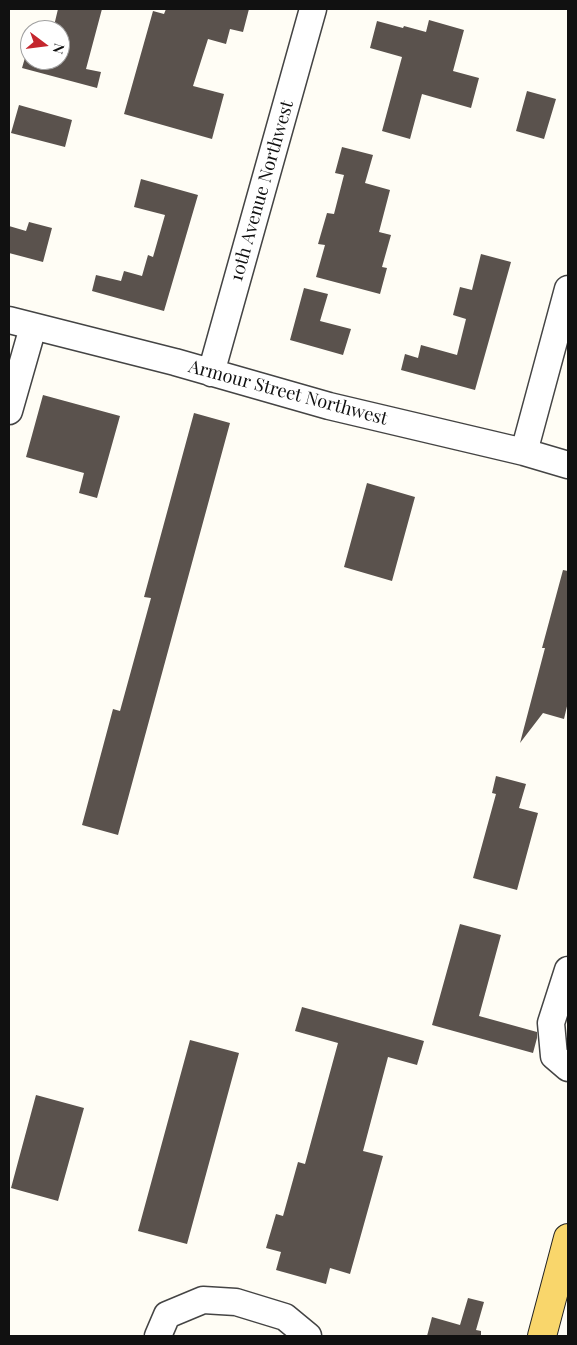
<!DOCTYPE html>
<html>
<head>
<meta charset="utf-8">
<style>
	body { margin:0 }
	#map { position:relative; width:577px; height:1345px; overflow:hidden; background:#fffdf5; font-family:"Playfair Display",serif }
	canvas { display:block }
	.frame { position:absolute; inset:0; border:10px solid #111; pointer-events:none }
	.north { position:absolute; left:20px; top:20px; width:50px; height:50px; box-sizing:border-box; background:#fff; border:1px solid #a0a0a0; border-radius:50%; rotate:105deg; font-size:14px; font-weight:700; line-height:20px; text-align:center; color:#111 }
	.north::after { content:''; display:block; margin:auto; width:18px; height:22px; background:#c4262e; clip-path:polygon(50% 0,100% 100%,50% 72%,0 100%) }
</style>
</head>
<body>
<div id="map">
<canvas width="577" height="1345"></canvas>
<div class="frame"></div>
<div class="north">N</div>
</div>
<script>
const g = document.querySelector('canvas').getContext('2d');
g.lineJoin = 'round';
function fill(path, color) {
  g.fillStyle = color;
  g.fill(path, 'evenodd');
}
function toPath(rows) {
  const path = new Path2D();
  for (const r of rows) {
    path.moveTo(r[0], r[1]);
    for (let i = 2; i < r.length; i += 2) path.lineTo(r[i], r[i + 1]);
  }
  return path;
}
function strokePath(path, color, width, dash) {
  g.strokeStyle = color;
  g.lineWidth = width;
  g.lineCap = dash ? 'butt' : 'round';
  g.setLineDash(dash || []);
  g.stroke(path);
}
function label(font, color, halo, rows, align = 'center') {
  g.font = font + ' "Playfair Display",serif';
  g.lineWidth = 5;
  g.setLineDash([]);
  g.textBaseline = 'middle';
  g.strokeStyle = halo;
  g.fillStyle = color;
  for (const [text, x, y, turn = 0] of rows) {
    g.save();
    g.translate(x, y);
    g.rotate((+turn || 0) * Math.PI / 180);
    g.textAlign = isNaN(turn) ? turn : align;
    if (halo) g.strokeText(text, 0, 0);
    g.fillText(text, 0, 0);
    g.restore();
  }
}
fill(toPath([
	[58,9,102,9,86,69,101,72,97,88,22,68,29,44,30,45,30,60,60,60,60,30,53,30],
	[166,9,249,9,243,32,230,29,226,44,208,39,193,86,224,94,212,139,124,114,153,11,164,14],
	[429,20,464,30,453,71,479,78,471,108,422,94,410,139,382,131,402,57,370,48,377,21,403,28,404,26,426,32],
	[527,91,556,99,544,139,516,131],
	[19,105,72,120,65,147,11,133],
	[342,147,373,155,365,183,390,190,379,232,391,235,382,267,387,268,380,294,316,277,325,245,318,244,327,213,334,214,344,175,335,173],
	[141,179,198,195,164,311,92,291,96,275,121,281,124,271,142,276,148,255,153,257,165,215,134,207],
	[29,222,52,228,43,262,9,253,9,226,26,231],
	[481,254,511,262,475,390,401,370,405,354,418,358,421,345,457,355,466,319,453,315,460,287,472,290],
	[304,288,328,294,320,321,351,329,343,355,290,340],
	[43,395,120,416,97,498,79,493,84,473,26,457],
	[194,413,230,423,118,835,82,825,113,709,120,711,151,598,144,597],
	[367,483,415,497,392,581,344,567],
	[563,570,568,571,568,702,564,719,543,713,520,743,545,648,542,648],
	[496,776,526,784,519,808,538,813,517,890,473,878,496,794,492,793],
	[460,924,501,935,479,1016,537,1032,537,1038,533,1053,432,1025],
	[302,1007,424,1041,417,1065,388,1057,363,1151,383,1156,350,1274,330,1268,326,1284,276,1270,281,1252,266,1248,276,1214,283,1216,298,1162,305,1164,338,1043,295,1031],
	[190,1040,239,1053,187,1244,138,1231],
	[36,1095,84,1108,58,1201,11,1188],
	[468,1298,484,1302,476,1330,481,1331,481,1336,427,1336,432,1317,460,1325]
]), '#5a524d');
const minor = toPath([
	[9,320,175,362,329,406,524,452,568,465],
	[211,373,313,9],
	[9,411,33,327],
	[524,452,568,289],
	[568,970,551,1023,554,1056,568,1068],
	[158,1336,167,1315,203,1300,236,1302,285,1317,308,1336]
]);
const major = toPath([
	[542,1336,568,1238]
]);
strokePath(minor, '#444', 29);
strokePath(major, '#222', 30);
strokePath(minor, '#fff', 26);
strokePath(major, '#f9d66b', 28);
label('18px', '#111', '#fff', [
	["10th Avenue Northwest",262,191,-74],
	["Armour Street Northwest",288,393,15]
]);
</script>
</body>
</html>
